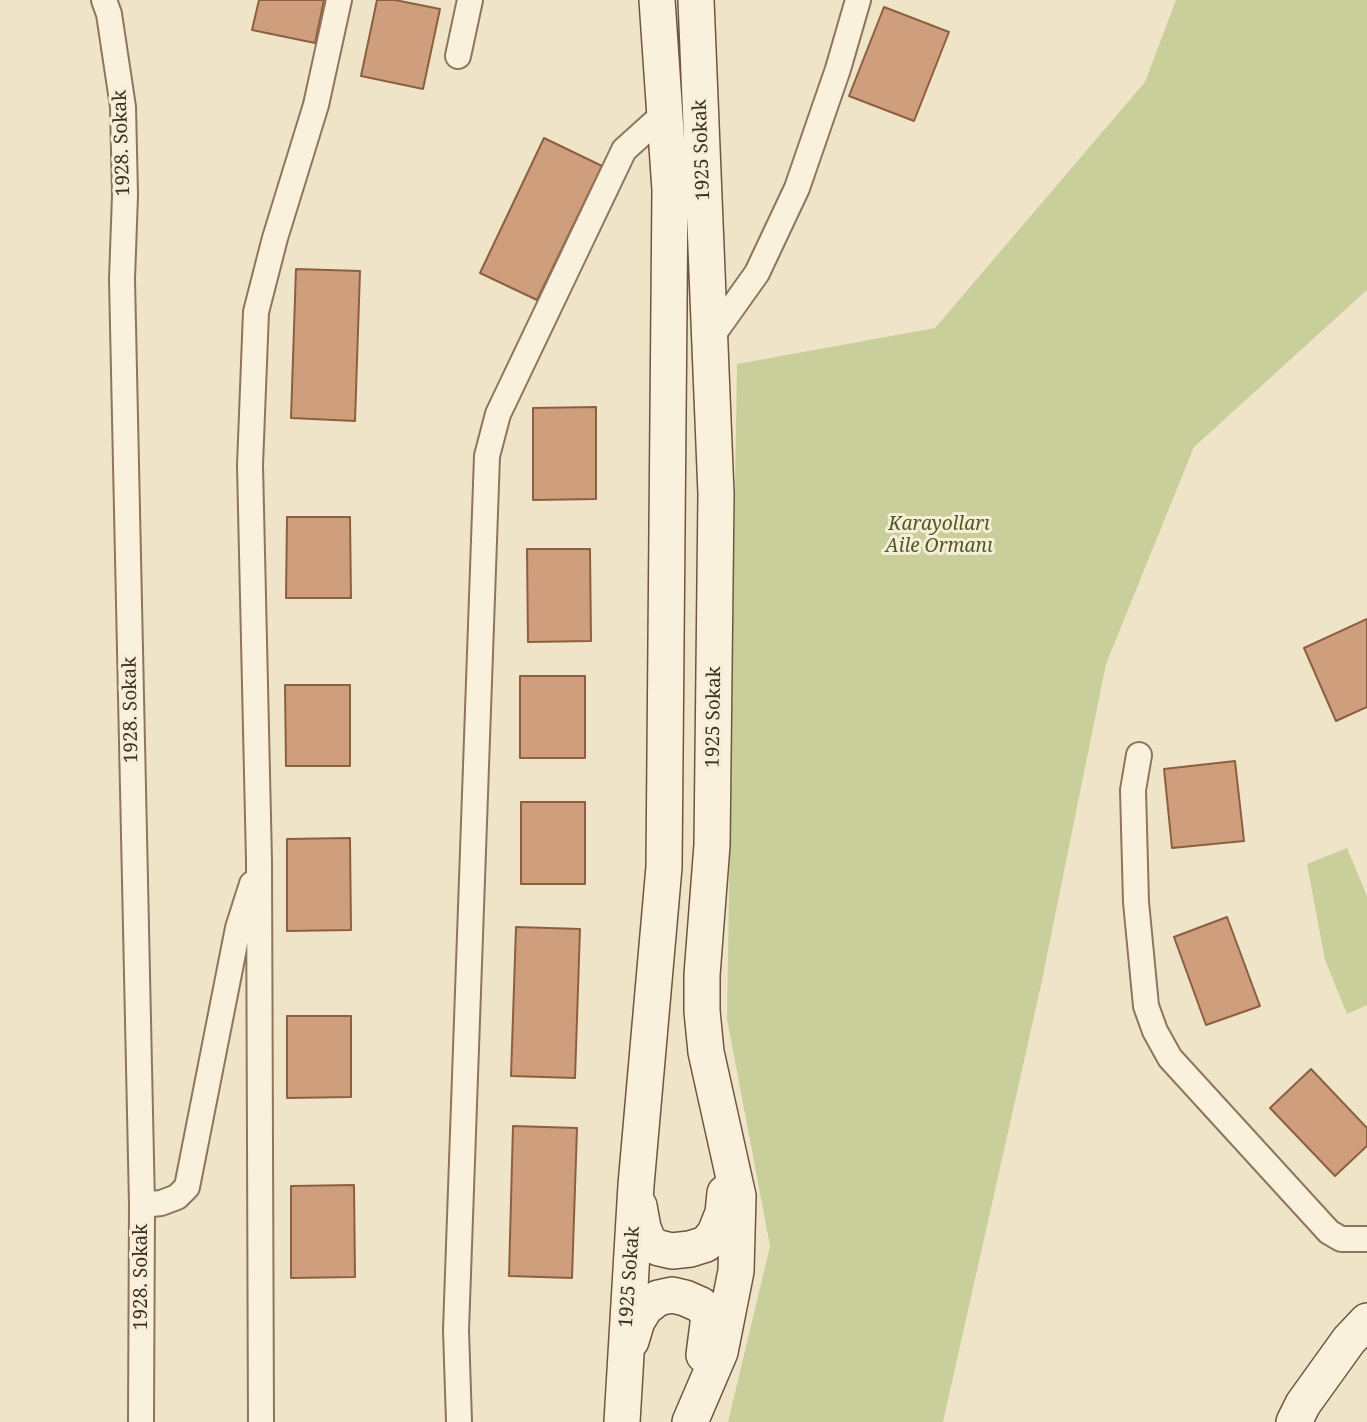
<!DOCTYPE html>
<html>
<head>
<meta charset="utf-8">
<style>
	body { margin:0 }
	canvas { display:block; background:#f0e4c8 }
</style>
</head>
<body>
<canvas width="1367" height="1422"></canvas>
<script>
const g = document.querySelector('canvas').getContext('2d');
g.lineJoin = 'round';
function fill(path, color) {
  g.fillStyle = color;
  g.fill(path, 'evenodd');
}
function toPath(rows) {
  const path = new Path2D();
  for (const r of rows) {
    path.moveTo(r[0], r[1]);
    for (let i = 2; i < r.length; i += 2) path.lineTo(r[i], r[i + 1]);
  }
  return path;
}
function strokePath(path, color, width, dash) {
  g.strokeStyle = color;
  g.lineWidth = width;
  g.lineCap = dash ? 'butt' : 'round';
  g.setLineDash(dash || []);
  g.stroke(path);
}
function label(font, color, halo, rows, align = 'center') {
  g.font = font + ' "Noto Serif",serif';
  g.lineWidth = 6;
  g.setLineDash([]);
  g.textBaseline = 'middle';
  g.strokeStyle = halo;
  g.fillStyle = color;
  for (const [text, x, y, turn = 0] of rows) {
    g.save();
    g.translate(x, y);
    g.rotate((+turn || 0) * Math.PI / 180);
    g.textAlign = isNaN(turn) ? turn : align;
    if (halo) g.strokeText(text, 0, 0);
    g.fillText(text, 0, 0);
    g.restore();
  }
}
fill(toPath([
	[1176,0,1367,0,1367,290,1194,447,1106,664,1041,985,943,1422,728,1422,770,1246,727,1019,737,364,935,328,1145,82],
	[1347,848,1367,896,1367,1005,1347,1014,1325,960,1307,864]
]), '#c9cf9b');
const building = toPath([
	[259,0,324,0,315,43,252,30,259,0],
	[377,0,395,0,440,9,423,89,361,76,377,0],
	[884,7,949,32,914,121,849,96,884,7],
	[544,138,602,166,537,300,480,273,544,138],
	[296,269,360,271,355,421,291,418,296,269],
	[596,407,596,499,533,500,533,408,596,407],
	[287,517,350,517,351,598,286,598,287,517],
	[527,549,590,549,591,641,528,642,527,549],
	[1367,619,1367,707,1336,721,1304,648,1367,619],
	[520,676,585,676,585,758,520,758,520,676],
	[285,685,350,685,350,766,286,766,285,685],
	[1235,761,1244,841,1172,848,1164,769,1235,761],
	[521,802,585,802,585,884,521,884,521,802],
	[350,838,351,930,287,931,287,839,350,838],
	[1227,917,1260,1006,1206,1025,1174,937,1227,917],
	[516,927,580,929,575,1078,511,1076,516,927],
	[287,1016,351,1016,351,1097,287,1098,287,1016],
	[1311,1069,1367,1128,1367,1146,1335,1176,1270,1108,1311,1069],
	[513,1126,577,1128,572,1278,509,1276,513,1126],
	[354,1185,355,1277,291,1278,291,1186,354,1185]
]);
fill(building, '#cf9f7d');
strokePath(building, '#8d5f41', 2);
const street = toPath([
	[104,0,109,14,123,107,125,195,122,279,142,1205,141,1422],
	[458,56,470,0],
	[710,339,757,273,797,188,838,69,858,0],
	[1139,755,1133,790,1136,902,1146,1006,1155,1031,1170,1058,1329,1232,1341,1239,1367,1239],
	[142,1205,161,1203,177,1197,187,1187,238,928,252,884],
	[261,1422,259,861,250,465,256,312,275,238,316,105,339,0],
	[459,1422,456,1330,487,456,498,414,624,150,665,113]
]);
const secondary = toPath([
	[639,1206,643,1228,649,1243,659,1248,672,1251,690,1249,706,1244,715,1233,723,1213,725,1193],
	[631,1341,637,1321,645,1308,658,1298,672,1295,685,1298,701,1305,709,1316,704,1355],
	[622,1422,636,1185,664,867,670,190,657,0],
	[690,1422,720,1352,736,1271,738,1196,706,1052,702,1011,702,975,712,845,716,494,696,0],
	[1294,1422,1303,1404,1349,1340,1367,1321]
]);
strokePath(street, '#8d765c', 28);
strokePath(secondary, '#6f573f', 38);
strokePath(street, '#faf1dc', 24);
strokePath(secondary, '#faf1dc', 35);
label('19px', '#3d2e20', '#f7eed8', [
	["1928. Sokak",122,143,-92],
	["1925 Sokak",702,150,-92],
	["1928. Sokak",131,710,-91],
	["1925 Sokak",714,717,-89],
	["1928. Sokak",142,1277,-90],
	["1925 Sokak",630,1277,-86]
]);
label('italic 19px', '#4d5a26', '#f7eed8', [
	["Karayolları",939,525],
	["Aile Ormanı",939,547]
]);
</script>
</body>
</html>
